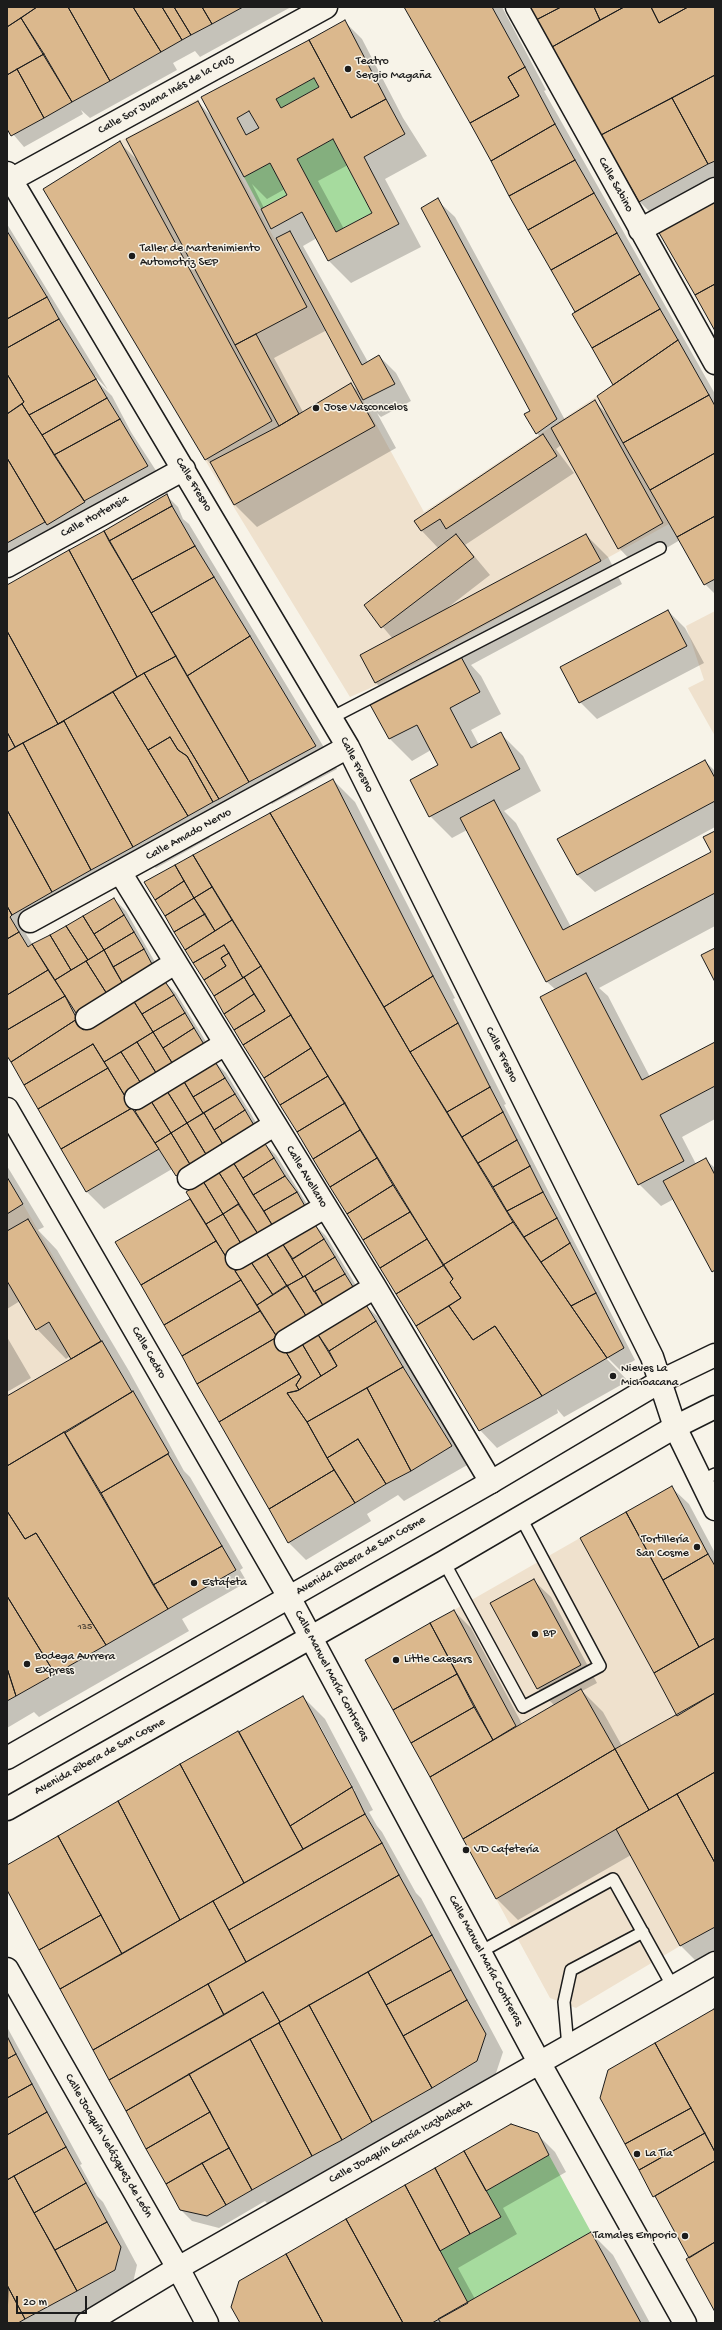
<!DOCTYPE html>
<html>
<head>
<meta charset="utf-8">
<style>
	body { margin:0 }
	#map { position:relative; width:722px; height:2330px; overflow:hidden; background:#f7f3e8; font-family:"Gochi Hand",sans-serif }
	canvas { display:block }
	.frame { position:absolute; inset:0; border:8px solid #1c1c1c; pointer-events:none }
	.scale { position:absolute; left:16px; top:2296px; width:71px; height:18px; box-sizing:border-box; border:2px solid #1c1c1c; border-top:0; padding-left:5px; font-size:12px; line-height:14px; white-space:nowrap; color:#1c1c1c; -webkit-text-stroke:3px #f7f3e8; paint-order:stroke }
</style>
</head>
<body>
<div id="map">
<canvas width="722" height="2330"></canvas>
<div class="frame"></div>
<div class="scale">20 m</div>
</div>
<script>
const g = document.querySelector('canvas').getContext('2d');
g.lineJoin = 'round';
function fill(path, color) {
  g.fillStyle = color;
  g.fill(path, 'evenodd');
}
function toPath(rows) {
  const path = new Path2D();
  for (const r of rows) {
    path.moveTo(r[0], r[1]);
    for (let i = 2; i < r.length; i += 2) path.lineTo(r[i], r[i + 1]);
  }
  return path;
}
function strokePath(path, color, width, dash) {
  g.strokeStyle = color;
  g.lineWidth = width;
  g.lineCap = dash ? 'butt' : 'round';
  g.setLineDash(dash || []);
  g.stroke(path);
}
function label(font, color, halo, rows, align = 'center') {
  g.font = font + ' "Gochi Hand",sans-serif';
  g.lineWidth = 3;
  g.setLineDash([]);
  g.textBaseline = 'middle';
  g.strokeStyle = halo;
  g.fillStyle = color;
  for (const [text, x, y, turn = 0] of rows) {
    g.save();
    g.translate(x, y);
    g.rotate((+turn || 0) * Math.PI / 180);
    g.textAlign = isNaN(turn) ? turn : align;
    if (halo) g.strokeText(text, 0, 0);
    g.fillText(text, 0, 0);
    g.restore();
  }
}
fill(toPath([
	[198,99,424,512,597,396,669,524,375,686,350,697,205,460,272,421,120,141],
	[715,611,715,736,688,688,704,680,686,626],
	[23,1204,102,1341,7,1396,7,1214],
	[580,1538,677,1716,615,1749,581,1689,516,1726,454,1610],
	[616,1829,680,1946,576,2008,550,1998,496,1899]
]), '#efe1cd');
fill(toPath([
	[314,78,319,87,281,108,276,99],
	[333,139,372,213,336,232,297,159],
	[270,163,287,195,261,209,244,177],
	[549,2155,591,2232,468,2303,440,2251,501,2217,486,2191]
]), '#a6db9e');
fill(toPath([
	[7,7,291,7,200,57,195,51,173,63,177,70,90,118,81,110,83,114,24,147,7,127],
	[406,7,502,7,546,90,544,91,715,394,715,594,705,584,680,540,636,566,619,548,561,445,556,449,574,473,465,545,490,575,446,609,586,535,608,557,622,584,471,665,481,676,501,714,471,730,479,745,501,734,523,756,541,791,504,811,516,823,571,927,712,852,715,832,715,926,599,988,608,996,650,1077,715,1043,715,1119,682,1137,696,1164,705,1159,715,1168,715,1274,674,1199,661,1206,639,1184,556,990,547,982,467,830,452,838,430,816,440,766,431,750,412,761,390,739,370,701,386,693,376,683,362,656,393,639,365,606,439,549,422,531,415,521,540,437,537,433,531,411,437,200,455,217,565,420,594,401,607,414,614,385,576,312],
	[531,7,715,7,715,187,657,219,639,201],
	[345,22,362,39,403,118,427,156,385,179,421,247,351,283,329,261,317,238,303,246,368,362,379,356,396,373,411,401,381,417,377,413,396,448,257,527,235,505,215,468,206,459,120,143,137,160,198,102,212,117],
	[348,165,374,213,344,229,318,181],
	[252,184,267,199,285,189,288,195,264,208],
	[327,330,360,393,351,384,303,412,274,358],
	[7,224,108,390,95,376,95,379,112,396,131,432,164,483,7,570],
	[167,496,178,507,183,519,189,524,337,769,272,804,267,799,202,826,210,838,156,868,151,864,26,934,33,945,114,899,126,911,164,978,164,981,176,993,216,1058,138,1107,139,1110,214,1061,226,1073,266,1139,188,1187,172,1169,104,1209,87,1192,7,1054,7,586],
	[668,611,685,628,704,663,597,719,580,702],
	[705,761,715,771,715,827,595,892,577,875,559,839],
	[333,780,355,802,455,998,453,999,506,1104,504,1105,635,1360,620,1369,623,1373,604,1354,603,1355,628,1381,564,1417,557,1409,558,1413,497,1448,480,1430,146,883],
	[456,1300,458,1302,418,1325,418,1323],
	[264,1143,276,1155,317,1220,313,1223,326,1236,366,1302,364,1304,377,1316,393,1340,469,1464,404,1501,398,1495,367,1514,371,1521,306,1560,289,1543,220,1421,190,1200,193,1203,187,1192],
	[295,1236,240,1270,239,1268],
	[7,1166,44,1227,38,1230,57,1250,129,1371,184,1471,190,1477,243,1568,240,1570,247,1582,182,1619,189,1631,39,1717,34,1712,7,1728,7,1398,72,1359,70,1356,66,1359,37,1329,20,1301,7,1309],
	[7,1337,31,1378,7,1392],
	[671,1487,689,1504,715,1553,715,1961,703,1968,681,1946,631,1855,518,1920,496,1898,367,1660,454,1611,471,1628,522,1724,554,1705,538,1689,491,1603,533,1580,551,1597,597,1683,582,1691,603,1712,622,1746,677,1715,582,1538],
	[303,1697,325,1719,373,1810,369,1812,377,1826,382,1832,416,1893,421,1898,503,2052,494,2079,275,2212,265,2201,219,2228,192,2221,180,2209,7,1887,7,1867,180,1765],
	[316,1722,318,1722,355,1791,353,1792],
	[365,1971,368,1971,371,1976,370,1976],
	[715,2009,715,2309,660,2202,654,2196,656,2043],
	[7,2027,82,2164,80,2165,97,2196,103,2202,137,2265,132,2287,79,2323,7,2323],
	[537,2134,555,2152,566,2172,503,2208,517,2234,458,2268,475,2299,591,2233,613,2255,650,2323,241,2323]
]), '#0003');
const building = toPath([
	[7,7,37,7,7,27,7,7],
	[37,7,68,7,110,81,72,102,21,18,37,7],
	[68,7,133,7,161,52,110,81,68,7],
	[133,7,162,7,182,40,161,52,133,7],
	[162,7,174,7,191,35,182,40,162,7],
	[174,7,202,7,212,24,191,35,174,7],
	[202,7,243,7,212,24,202,7],
	[404,7,492,7,525,67,508,77,519,96,470,123,404,7],
	[530,7,561,7,536,20,530,7],
	[561,7,594,7,600,20,552,47,536,20,561,7],
	[594,7,624,7,600,20,594,7],
	[624,7,651,7,659,23,688,7,715,7,715,75,601,135,552,47,624,7],
	[651,7,688,7,659,23,651,7],
	[21,18,44,54,7,75,7,27,21,18],
	[345,20,386,99,351,118,309,40,345,20],
	[309,40,351,118,386,99,405,134,364,157,399,224,328,261,302,212,271,229,261,209,287,195,270,163,244,177,201,97,309,40],
	[314,78,319,87,281,108,276,99,314,78],
	[249,111,259,128,246,135,237,118,249,111],
	[333,139,372,213,336,232,297,159,333,139],
	[44,54,72,102,44,118,17,69,44,54],
	[525,67,555,124,491,161,470,123,519,96,508,77,525,67],
	[17,69,44,118,11,136,7,129,7,75,17,69],
	[715,75,715,161,708,164,672,98,715,75],
	[672,98,708,164,639,202,601,135,672,98],
	[198,101,307,307,235,345,126,139,198,101],
	[555,124,575,160,509,196,491,161,555,124],
	[120,141,272,421,205,460,43,189,120,141],
	[575,160,594,193,528,230,509,196,575,160],
	[594,193,617,233,551,270,528,230,594,193],
	[438,198,557,419,536,434,524,414,530,411,421,208,438,198],
	[715,200,715,284,695,295,658,231,715,200],
	[7,231,47,297,7,319,7,231],
	[290,231,362,365,379,355,395,384,363,400,276,238,290,231],
	[617,233,640,274,575,312,551,270,617,233],
	[640,274,660,309,592,348,572,314,640,274],
	[715,284,715,331,695,295,715,284],
	[47,297,59,319,7,348,7,319,47,297],
	[660,309,678,340,613,385,592,348,660,309],
	[59,319,96,379,29,415,22,404,24,402,7,374,7,348,59,319],
	[256,334,299,414,279,426,235,345,256,334],
	[678,340,709,395,623,443,597,396,678,340],
	[7,374,24,402,7,414,7,374],
	[96,379,107,398,42,435,29,415,96,379],
	[351,383,375,426,234,505,210,462,279,426,351,383],
	[709,395,715,406,715,453,650,490,623,443,709,395],
	[107,398,120,419,54,455,42,435,107,398],
	[595,400,663,523,618,549,551,428,595,400],
	[22,404,85,502,47,525,7,458,7,414,22,404],
	[120,419,148,466,84,501,54,455,120,419],
	[543,434,557,456,446,529,440,519,421,531,414,521,543,434],
	[715,453,715,516,677,537,650,490,715,453],
	[7,458,45,522,7,543,7,458],
	[167,494,172,506,109,541,104,531,167,494],
	[172,506,195,546,132,580,109,541,172,506],
	[715,516,715,579,704,585,677,537,715,516],
	[104,531,176,656,137,677,69,550,104,531],
	[456,534,474,557,381,628,364,605,456,534],
	[586,534,601,561,375,683,360,655,586,534],
	[195,546,214,577,151,613,132,580,195,546],
	[69,550,137,677,58,724,7,631,7,585,69,550],
	[214,577,250,636,187,676,151,613,214,577],
	[668,610,687,646,579,703,560,667,668,610],
	[7,631,58,724,15,747,7,732,7,631],
	[250,636,316,746,249,782,187,676,250,636],
	[459,653,480,692,450,708,471,748,501,732,520,769,429,817,410,780,438,765,417,725,389,739,368,701,459,653],
	[176,656,249,782,219,799,144,673,176,656],
	[144,673,219,799,213,802,187,756,178,750,170,737,148,750,113,692,144,673],
	[113,692,188,816,133,847,64,721,58,724,113,692],
	[64,721,133,847,91,870,23,743,64,721],
	[7,732,15,747,7,752,7,732],
	[170,737,178,750,187,756,213,802,188,816,148,750,170,737],
	[23,743,91,870,52,892,7,810,7,752,23,743],
	[705,760,715,778,715,801,577,875,557,839,705,760],
	[333,779,433,976,384,1007,270,813,333,779],
	[494,800,563,930,711,852,703,837,715,831,715,893,546,982,460,818,494,800],
	[7,810,52,892,12,915,7,906,7,810],
	[270,813,410,1052,513,1222,443,1265,193,855,270,813],
	[193,855,212,887,194,898,175,865,193,855],
	[175,865,184,881,155,900,144,882,175,865],
	[184,881,194,898,165,916,155,900,184,881],
	[212,887,232,920,215,931,194,898,212,887],
	[114,898,124,915,94,934,83,916,114,898],
	[194,898,205,914,174,932,165,916,194,898],
	[7,906,12,915,10,917,19,932,7,939,7,906],
	[205,914,215,931,185,950,174,932,205,914],
	[124,915,134,932,104,950,94,934,124,915],
	[83,916,104,950,88,960,66,926,83,916],
	[232,920,261,966,243,978,224,945,193,963,185,950,232,920],
	[66,926,88,960,71,970,50,935,66,926],
	[19,932,28,947,32,944,48,970,7,995,7,939,19,932],
	[134,932,144,949,113,967,104,950,134,932],
	[50,935,71,970,55,980,32,944,50,935],
	[224,945,229,953,221,958,226,966,204,980,193,963,224,945],
	[715,948,715,982,701,955,715,948],
	[144,949,153,966,123,984,113,967,144,949],
	[104,950,123,984,107,994,86,961,104,950],
	[229,953,243,978,214,996,204,980,226,966,221,958,229,953],
	[86,961,107,994,76,1013,55,980,86,961],
	[261,966,291,1015,243,1045,234,1030,265,1011,244,977,261,966],
	[48,970,65,996,7,1030,7,995,48,970],
	[586,973,642,1080,715,1042,715,1086,660,1115,684,1161,638,1185,540,997,586,973],
	[433,976,458,1023,410,1052,384,1007,433,976],
	[244,977,254,994,224,1014,214,996,244,977],
	[164,980,174,995,142,1014,133,1000,164,980],
	[254,994,265,1011,234,1030,224,1014,254,994],
	[174,995,185,1013,153,1032,142,1014,174,995],
	[65,996,77,1019,11,1062,7,1056,7,1030,65,996],
	[133,1000,153,1032,104,1062,93,1044,24,1085,11,1062,77,1019,83,1030,133,1000],
	[185,1013,194,1028,163,1048,153,1032,185,1013],
	[291,1015,311,1048,264,1078,243,1045,291,1015],
	[458,1023,490,1087,447,1112,410,1052,458,1023],
	[194,1028,205,1046,174,1066,163,1048,194,1028],
	[153,1032,174,1066,158,1076,137,1042,153,1032],
	[137,1042,158,1076,142,1085,121,1052,137,1042],
	[93,1044,108,1068,38,1109,24,1085,93,1044],
	[311,1048,328,1076,280,1105,264,1078,311,1048],
	[121,1052,142,1085,125,1096,104,1062,121,1052],
	[214,1060,225,1078,193,1097,183,1080,214,1060],
	[108,1068,132,1108,61,1149,38,1109,108,1068],
	[328,1076,345,1103,297,1132,280,1105,328,1076],
	[225,1078,235,1094,203,1113,193,1097,225,1078],
	[183,1080,203,1113,187,1123,167,1091,183,1080],
	[490,1087,503,1112,462,1137,447,1112,490,1087],
	[167,1091,187,1123,171,1133,151,1101,167,1091],
	[235,1094,245,1110,214,1130,204,1113,235,1094],
	[151,1101,171,1133,155,1143,135,1111,151,1101],
	[345,1103,360,1130,313,1159,297,1132,345,1103],
	[132,1108,159,1149,86,1192,61,1149,132,1108],
	[245,1110,255,1127,224,1146,214,1130,245,1110],
	[503,1112,517,1140,478,1163,462,1137,503,1112],
	[204,1113,224,1146,207,1156,187,1123,204,1113],
	[187,1123,207,1156,191,1166,171,1133,187,1123],
	[360,1130,377,1158,330,1187,313,1159,360,1130],
	[171,1133,191,1166,176,1176,155,1143,171,1133],
	[517,1140,530,1166,493,1187,478,1163,517,1140],
	[264,1142,274,1158,243,1178,233,1162,264,1142],
	[274,1158,285,1176,253,1195,243,1178,274,1158],
	[377,1158,393,1185,347,1214,330,1187,377,1158],
	[706,1158,715,1175,715,1270,712,1272,663,1181,706,1158],
	[233,1162,274,1228,260,1237,218,1171,233,1162],
	[530,1166,543,1192,507,1211,493,1187,530,1166],
	[218,1171,239,1204,223,1214,203,1181,218,1171],
	[285,1176,297,1192,264,1211,253,1195,285,1176],
	[7,1177,23,1204,7,1214,7,1177],
	[203,1181,223,1214,206,1224,186,1192,203,1181],
	[393,1185,410,1212,363,1240,347,1214,393,1185],
	[297,1192,306,1208,274,1228,264,1211,297,1192],
	[543,1192,557,1218,524,1237,507,1211,543,1192],
	[190,1199,216,1241,141,1285,115,1242,190,1199],
	[238,1204,260,1237,243,1247,223,1214,238,1204],
	[410,1212,427,1239,380,1268,363,1240,410,1212],
	[223,1214,243,1247,226,1257,206,1224,223,1214],
	[557,1218,570,1243,541,1262,524,1237,557,1218],
	[28,1219,101,1341,71,1359,49,1322,36,1330,7,1281,7,1231,28,1219],
	[513,1222,607,1358,542,1396,495,1326,473,1340,449,1306,461,1298,450,1282,453,1279,443,1265,513,1222],
	[314,1223,324,1239,293,1259,282,1243,314,1223],
	[324,1239,335,1257,303,1277,292,1259,324,1239],
	[427,1239,444,1265,396,1294,380,1268,427,1239],
	[216,1241,241,1280,164,1325,141,1285,216,1241],
	[282,1243,303,1277,287,1286,266,1253,282,1243],
	[570,1243,596,1293,571,1306,541,1262,570,1243],
	[266,1253,287,1286,273,1295,251,1262,266,1253],
	[335,1257,345,1274,314,1292,305,1276,335,1257],
	[251,1262,273,1295,257,1305,235,1271,251,1262],
	[444,1265,453,1279,450,1282,461,1298,416,1326,396,1294,444,1265],
	[345,1274,355,1290,325,1309,315,1291,345,1274],
	[305,1276,325,1309,308,1319,287,1286,305,1276],
	[241,1280,260,1311,182,1356,164,1325,241,1280],
	[287,1285,308,1319,277,1337,257,1305,287,1285],
	[596,1293,624,1348,607,1358,571,1306,596,1293],
	[365,1303,376,1321,329,1351,317,1333,365,1303],
	[449,1306,473,1340,495,1326,542,1396,479,1431,416,1326,449,1306],
	[260,1311,277,1337,197,1384,182,1356,260,1311],
	[376,1321,403,1367,307,1422,287,1393,297,1391,337,1366,329,1351,376,1321],
	[317,1333,337,1366,321,1376,301,1342,317,1333],
	[277,1337,299,1374,219,1422,197,1384,277,1337],
	[102,1341,132,1392,7,1466,7,1396,102,1341],
	[301,1342,321,1376,299,1390,296,1385,301,1377,286,1352,301,1342],
	[403,1367,452,1446,411,1471,367,1388,403,1367],
	[299,1374,301,1377,296,1385,299,1390,287,1393,307,1422,334,1470,269,1509,219,1422,299,1374],
	[367,1388,411,1471,386,1484,358,1439,327,1458,307,1422,367,1388],
	[133,1391,169,1453,101,1493,65,1433,133,1391],
	[64,1432,168,1609,106,1645,36,1533,25,1539,7,1511,7,1466,64,1432],
	[358,1439,386,1484,355,1503,327,1458,358,1439],
	[168,1454,222,1546,153,1585,101,1493,168,1454],
	[334,1470,355,1503,288,1543,269,1509,334,1470],
	[672,1486,708,1554,663,1580,626,1512,672,1486],
	[7,1511,25,1539,36,1533,106,1645,55,1674,7,1596,7,1511],
	[626,1512,699,1647,654,1673,580,1538,626,1512],
	[222,1546,236,1570,168,1609,153,1585,222,1546],
	[708,1554,715,1566,715,1638,699,1647,663,1580,708,1554],
	[534,1579,581,1665,537,1689,490,1603,534,1579],
	[7,1596,55,1674,16,1696,7,1668,7,1596],
	[454,1610,516,1726,493,1740,430,1623,454,1610],
	[430,1623,457,1674,393,1710,365,1660,430,1623],
	[715,1638,715,1693,677,1716,654,1673,715,1638],
	[7,1668,16,1696,7,1701,7,1668],
	[457,1674,474,1707,411,1743,393,1710,457,1674],
	[581,1689,615,1749,463,1839,430,1777,581,1689],
	[715,1693,715,1772,649,1810,615,1749,715,1693],
	[303,1696,352,1787,290,1826,239,1732,303,1696],
	[474,1707,493,1740,430,1777,411,1743,474,1707],
	[238,1731,303,1849,244,1883,180,1764,238,1731],
	[615,1749,649,1810,496,1899,463,1839,615,1749],
	[180,1764,244,1883,180,1920,118,1801,180,1764],
	[715,1772,715,1863,677,1794,715,1772],
	[352,1787,365,1814,303,1849,290,1826,352,1787],
	[677,1794,715,1863,715,1927,680,1946,616,1829,677,1794],
	[118,1801,180,1920,122,1954,58,1836,118,1801],
	[365,1814,382,1843,229,1930,213,1901,365,1814],
	[58,1836,101,1915,39,1950,7,1890,7,1865,58,1836],
	[382,1843,399,1875,246,1962,229,1930,382,1843],
	[399,1875,432,1935,280,2022,263,1992,224,2015,208,1984,399,1875],
	[213,1901,246,1962,93,2050,60,1989,213,1901],
	[101,1915,122,1954,60,1989,39,1950,101,1915],
	[432,1935,451,1970,386,2005,368,1972,432,1935],
	[451,1970,467,2000,403,2036,386,2005,451,1970],
	[368,1972,432,2088,372,2122,309,2005,368,1972],
	[208,1984,224,2015,109,2080,93,2050,208,1984],
	[263,1992,280,2022,126,2111,109,2080,263,1992],
	[467,2000,486,2034,477,2061,432,2088,403,2036,467,2000],
	[309,2005,372,2122,342,2140,279,2023,309,2005],
	[714,2009,715,2010,715,2152,655,2043,714,2009],
	[279,2023,342,2140,312,2156,250,2039,279,2023],
	[7,2036,16,2054,7,2059,7,2036],
	[250,2039,312,2156,252,2190,189,2074,250,2039],
	[655,2043,691,2108,625,2144,600,2098,608,2070,655,2043],
	[16,2054,32,2084,7,2098,7,2059,16,2054],
	[189,2074,210,2112,146,2149,126,2111,189,2074],
	[32,2084,47,2112,7,2135,7,2098,32,2084],
	[691,2108,705,2133,639,2170,625,2144,691,2108],
	[47,2112,66,2147,7,2180,7,2135,47,2112],
	[210,2112,229,2148,166,2184,146,2149,210,2112],
	[511,2124,538,2133,549,2155,486,2191,464,2151,511,2124],
	[705,2133,715,2152,715,2161,653,2197,639,2170,705,2133],
	[66,2147,86,2183,34,2213,14,2176,66,2147],
	[229,2148,252,2190,226,2205,202,2163,229,2148],
	[464,2151,501,2217,470,2234,435,2168,464,2151],
	[715,2161,715,2242,689,2258,655,2196,715,2161],
	[202,2163,226,2205,207,2216,180,2210,166,2184,202,2163],
	[435,2168,470,2234,440,2251,405,2185,435,2168],
	[14,2176,77,2291,25,2319,7,2285,7,2180,14,2176],
	[86,2183,107,2222,55,2250,34,2213,86,2183],
	[405,2185,468,2303,432,2323,403,2323,346,2219,405,2185],
	[346,2219,403,2323,323,2323,286,2254,346,2219],
	[107,2222,121,2247,115,2270,77,2291,55,2250,107,2222],
	[591,2232,641,2323,441,2323,438,2319,591,2232],
	[715,2242,715,2312,686,2259,715,2242],
	[286,2254,323,2323,240,2323,231,2307,239,2281,286,2254],
	[8,2287,25,2319,18,2323,7,2323,8,2287]
]);
fill(building, '#dbb88d');
strokePath(building, '#1c1c1c', 1);
const service = toPath([
	[331,718,660,548],
	[700,1481,715,1474],
	[444,1562,523,1707,600,1666,520,1516],
	[480,1952,613,1879,673,1987],
	[568,2047,564,2002,571,1970,643,1932]
]);
const minor = toPath([
	[517,7,715,363],
	[7,173,348,747,652,1357,675,1427,715,1509],
	[7,182,326,7],
	[640,230,715,189],
	[7,566,184,469],
	[120,872,375,1287,491,1482],
	[30,921,348,747],
	[87,1018,175,963],
	[136,1098,225,1044],
	[7,1109,289,1597,540,2064,685,2323],
	[189,1178,274,1125],
	[237,1258,325,1207],
	[286,1341,375,1287],
	[7,1969,178,2268,207,2323],
	[87,2323,178,2268,715,1963]
]);
const secondary = toPath([
	[7,1758,491,1482,661,1381,715,1355],
	[7,1809,444,1562,675,1427,715,1407]
]);
strokePath(service, '#1c1c1c', 14);
strokePath(minor, '#1c1c1c', 25);
strokePath(secondary, '#1c1c1c', 25);
strokePath(service, '#f7f3e8', 11);
strokePath(minor, '#f7f3e8', 22);
strokePath(secondary, '#f7f3e8', 22);
for (const [x, y, r, color] of [
	[348,69,4,"#1c1c1c"],
	[132,256,4,"#1c1c1c"],
	[316,408,4,"#1c1c1c"],
	[613,1376,4,"#1c1c1c"],
	[697,1547,4,"#1c1c1c"],
	[194,1583,4,"#1c1c1c"],
	[535,1634,4,"#1c1c1c"],
	[396,1660,4,"#1c1c1c"],
	[27,1664,4,"#1c1c1c"],
	[466,1850,4,"#1c1c1c"],
	[637,2154,4,"#1c1c1c"],
	[685,2236,4,"#1c1c1c"]
]) {
  const dot = new Path2D();
  dot.arc(x, y, r, 0, 2 * Math.PI);
  g.fillStyle = color;
  g.fill(dot);
  strokePath(dot, '#f7f3e8', 1.5);
}
label('10px', '#4c4338', null, [
	["135",85,1627]
]);
label('12px', '#1c1c1c', '#f7f3e8', [
	["Teatro",356,62],
	["Sergio Magaña",356,76],
	["Taller de Mantenimiento",140,249],
	["Automotriz SEP",140,263],
	["Jose Vasconcelos",324,408],
	["Nieves La",621,1369],
	["Michoacana",621,1383],
	["Tortillería",689,1540,"right"],
	["San Cosme",689,1554,"right"],
	["Estafeta",202,1583],
	["BP",543,1634],
	["Bodega Aurrera",35,1657],
	["Express",35,1671],
	["Little Caesars",404,1660],
	["VD Cafetería",474,1850],
	["La Tía",645,2154],
	["Tamales Emporio",677,2236,"right"]
], 'left');
label('12px', '#1c1c1c', '#f7f3e8', [
	["Calle Sor Juana Inés de la Cruz",166,95,-29],
	["Calle Sabino",615,185,61],
	["Calle Fresno",193,485,59],
	["Calle Hortensia",95,517,-29],
	["Calle Fresno",356,765,63],
	["Calle Amado Nervo",189,835,-29],
	["Calle Fresno",501,1055,64],
	["Calle Avellano",306,1177,59],
	["Calle Cedro",148,1353,60],
	["Avenida Ribera de San Cosme",361,1556,-30],
	["Calle Manuel María Contreras",331,1676,62],
	["Avenida Ribera de San Cosme",100,1757,-29],
	["Calle Manuel María Contreras",485,1961,62],
	["Calle Joaquín García Icazbalceta",401,2142,-29],
	["Calle Joaquín Velázquez de León",108,2146,60]
]);
</script>
</body>
</html>
